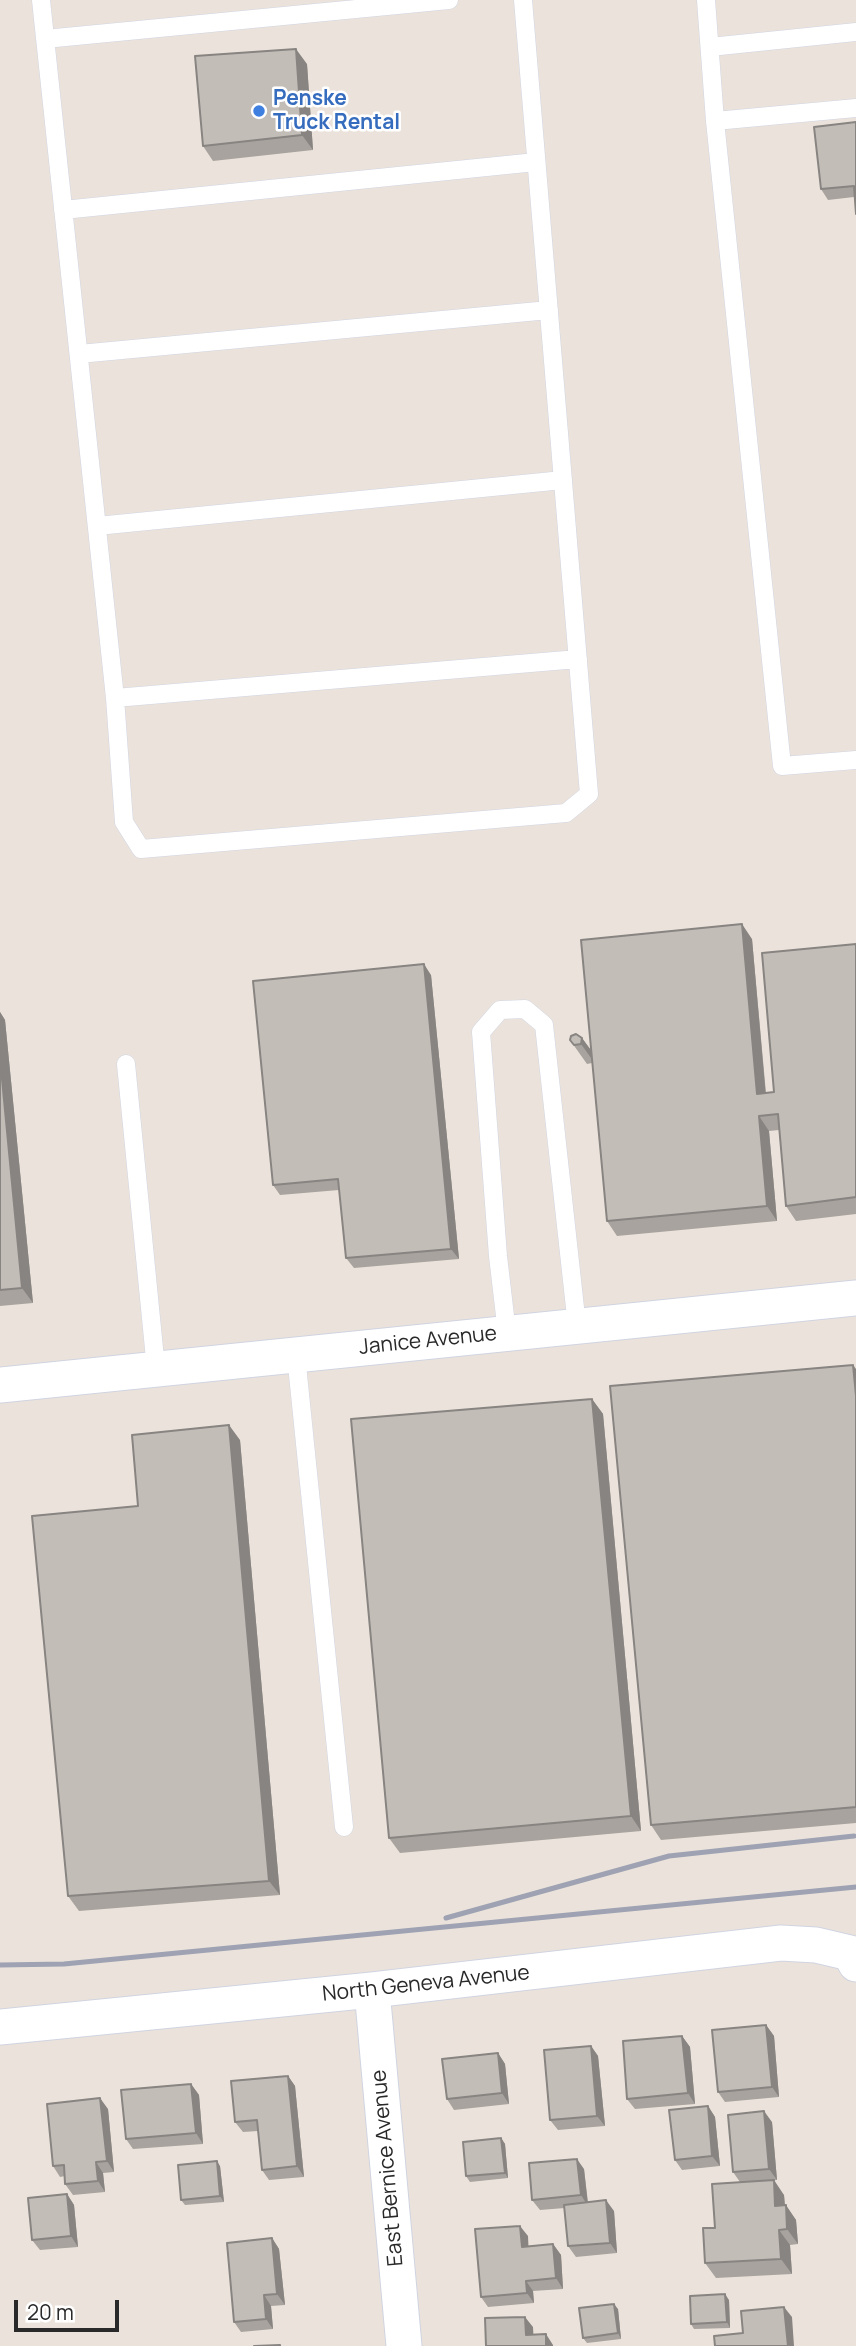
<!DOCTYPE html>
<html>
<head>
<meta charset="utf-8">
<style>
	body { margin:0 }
	#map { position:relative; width:856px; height:2346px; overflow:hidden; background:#ebe3db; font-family:Manrope,sans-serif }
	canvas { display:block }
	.scale { position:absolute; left:14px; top:2300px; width:105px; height:32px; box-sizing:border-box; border:4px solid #292929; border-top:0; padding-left:9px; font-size:21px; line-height:24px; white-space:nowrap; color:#292929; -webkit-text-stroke:5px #fff; paint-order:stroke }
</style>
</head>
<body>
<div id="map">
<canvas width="856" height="2346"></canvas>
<div class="scale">20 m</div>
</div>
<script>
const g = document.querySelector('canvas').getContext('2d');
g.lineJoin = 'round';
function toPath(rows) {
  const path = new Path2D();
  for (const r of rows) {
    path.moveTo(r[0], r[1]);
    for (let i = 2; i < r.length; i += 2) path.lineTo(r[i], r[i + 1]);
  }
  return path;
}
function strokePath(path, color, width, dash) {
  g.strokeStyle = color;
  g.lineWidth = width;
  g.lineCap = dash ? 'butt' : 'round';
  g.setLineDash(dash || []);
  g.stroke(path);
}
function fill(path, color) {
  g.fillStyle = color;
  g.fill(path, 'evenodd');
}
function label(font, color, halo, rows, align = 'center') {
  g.font = font + ' Manrope,sans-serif';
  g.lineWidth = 5;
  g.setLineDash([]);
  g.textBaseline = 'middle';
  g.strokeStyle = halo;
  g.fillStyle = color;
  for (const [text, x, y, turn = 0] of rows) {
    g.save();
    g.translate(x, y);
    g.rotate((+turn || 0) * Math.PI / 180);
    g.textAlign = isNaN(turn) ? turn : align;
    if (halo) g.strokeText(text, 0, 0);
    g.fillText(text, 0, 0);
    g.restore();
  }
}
const service = toPath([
	[41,0,115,698,124,822,141,849,566,813,589,794,523,0],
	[706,0,715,121,782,766,856,760],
	[45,39,449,0],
	[710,47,856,32],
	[715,121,856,108],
	[63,210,536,162],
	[79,354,549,310],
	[97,526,563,480],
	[115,698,578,659],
	[126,1064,156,1369],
	[507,1333,498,1256,481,1032,500,1010,525,1009,544,1025,577,1326],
	[296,1355,344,1827]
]);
const minor = toPath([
	[0,1385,856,1298],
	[372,1990,404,2346],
	[0,2027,372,1990,781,1943,816,1945,850,1953,856,1964]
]);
strokePath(service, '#d0d4e1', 19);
strokePath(minor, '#d0d4e1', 37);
strokePath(service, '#fff', 18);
strokePath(minor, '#fff', 35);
strokePath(toPath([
	[446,1918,669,1856,854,1836],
	[0,1965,64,1964,856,1887]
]), '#9ea2b2', 5);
fill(toPath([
	[307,64,313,150,213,161,203,146],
	[856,122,854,197,828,200,821,189],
	[752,939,766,1093,774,1092,856,944,856,1214,796,1221,786,1206,779,1130,769,1131,777,1221,617,1236,607,1221,592,1063,587,1064,570,1040,582,1038,591,1050],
	[431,975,459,1259,354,1268,346,1258,339,1190,280,1195,273,1185],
	[0,1012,5,1020,33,1303,0,1306],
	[856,1369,856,1823,661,1840,651,1825],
	[592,1399,603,1414,641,1831,400,1853,389,1838],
	[240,1440,280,1895,79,1911,68,1896],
	[766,2025,774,2036,779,2097,725,2102,718,2092],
	[682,2036,690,2047,695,2104,635,2109,627,2099],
	[591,2046,598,2056,605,2126,558,2130,550,2120],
	[498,2053,505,2064,509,2104,454,2110,447,2099],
	[288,2076,295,2086,304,2177,269,2180,262,2170,258,2131,243,2132,235,2122],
	[191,2084,199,2095,203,2144,133,2149,126,2139],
	[708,2106,715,2117,720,2166,682,2170,675,2160],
	[108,2109,114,2172,103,2173,105,2192,73,2195,65,2184,65,2176,60,2177,53,2166],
	[772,2122,777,2180,761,2181,784,2195,785,2205,796,2220,798,2244,790,2245,792,2274,716,2278,705,2263,715,2228,740,2182,733,2172],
	[501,2138,505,2144,508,2178,470,2182,466,2176],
	[220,2166,224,2202,185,2205,181,2200],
	[584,2169,588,2202,614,2211,617,2253,576,2257,568,2246,565,2208,540,2210,532,2200],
	[67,2194,74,2205,78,2247,40,2250,32,2240],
	[528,2236,528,2246,553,2244,561,2255,563,2289,533,2291,534,2303,488,2307,481,2297],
	[272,2238,279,2249,285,2305,271,2306,273,2329,241,2332,234,2322],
	[729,2300,730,2328,694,2329,691,2324],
	[618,2309,621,2339,587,2343,583,2338]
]), '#a8a39e');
fill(toPath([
	[296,49,307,64,313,150,302,135],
	[742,924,752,939,767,1109,757,1094],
	[424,964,431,975,459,1259,451,1249],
	[0,1012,5,1020,33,1303,22,1288,0,1058],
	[582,1038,595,1056,594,1062,581,1044],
	[759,1116,769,1131,777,1221,767,1206],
	[853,1365,856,1369,856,1396],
	[592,1399,603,1414,641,1831,631,1816],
	[229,1425,240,1440,280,1895,269,1881],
	[766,2025,774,2036,779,2097,772,2087],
	[682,2036,690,2047,695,2104,688,2093],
	[591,2046,598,2056,605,2126,597,2116],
	[498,2053,505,2064,509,2104,502,2093],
	[288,2076,295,2086,304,2177,297,2166],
	[191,2084,199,2095,203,2144,196,2133],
	[100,2098,108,2109,114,2172,107,2161],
	[708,2106,715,2117,720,2166,712,2156],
	[764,2111,772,2122,777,2180,769,2169],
	[501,2138,505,2144,508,2178,505,2173],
	[577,2159,584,2169,588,2206,581,2195],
	[217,2161,220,2166,224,2202,220,2196],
	[96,2162,103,2173,105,2192,98,2181],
	[774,2180,784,2195,786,2221,775,2206],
	[67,2194,74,2205,78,2247,71,2236],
	[606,2200,614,2211,617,2253,610,2243],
	[786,2205,796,2220,798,2244,787,2229],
	[520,2226,528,2236,529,2258,522,2247],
	[779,2230,790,2245,792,2274,781,2259],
	[272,2238,279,2249,285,2305,277,2294],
	[553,2244,561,2255,563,2289,556,2278],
	[526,2281,533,2291,534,2303,527,2293],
	[725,2294,729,2300,730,2328,727,2322],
	[264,2295,271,2306,273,2329,266,2319],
	[614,2304,618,2309,621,2339,618,2333],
	[784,2307,792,2317,794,2346,788,2346],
	[525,2317,533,2327,534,2346,526,2335],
	[546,2334,553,2345,553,2346,546,2346]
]), '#888481');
const building = toPath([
	[296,49,302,135,203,146,195,56,296,49],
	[856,122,856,214,854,186,821,189,814,127,856,122],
	[742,924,757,1094,774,1092,762,953,856,944,856,1197,786,1206,778,1114,759,1116,767,1206,607,1221,581,940,742,924],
	[424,964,451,1249,346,1258,338,1179,273,1185,253,981,424,964],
	[576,1034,582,1038,581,1044,574,1045,570,1040,571,1036,576,1034],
	[0,1058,22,1288,0,1290,0,1058],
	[853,1365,856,1396,856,1807,651,1825,610,1386,853,1365],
	[592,1399,631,1816,389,1838,351,1419,592,1399],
	[229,1425,269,1881,68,1896,32,1516,138,1506,132,1435,229,1425],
	[766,2025,772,2087,718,2092,712,2030,766,2025],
	[682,2036,688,2093,627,2099,623,2041,682,2036],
	[591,2046,597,2116,550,2120,544,2050,591,2046],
	[498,2053,502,2093,447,2099,442,2059,498,2053],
	[288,2076,297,2166,262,2170,257,2120,235,2122,231,2081,288,2076],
	[191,2084,196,2133,126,2139,121,2090,191,2084],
	[100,2098,107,2161,96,2162,98,2181,65,2184,64,2165,53,2166,47,2104,100,2098],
	[708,2106,712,2156,675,2160,669,2110,708,2106],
	[764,2111,769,2169,733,2172,728,2115,764,2111],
	[501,2138,505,2173,466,2176,463,2142,501,2138],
	[577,2159,581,2195,532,2200,529,2163,577,2159],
	[217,2161,220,2196,181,2200,178,2165,217,2161],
	[774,2180,775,2206,786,2205,787,2229,779,2230,781,2259,705,2263,703,2228,715,2228,712,2184,774,2180],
	[67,2194,71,2236,32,2240,28,2198,67,2194],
	[606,2200,610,2243,568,2246,564,2205,606,2200],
	[520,2226,522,2247,553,2244,556,2278,526,2281,527,2293,481,2297,475,2229,520,2226],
	[272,2238,277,2294,264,2295,266,2319,234,2322,227,2243,272,2238],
	[725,2294,727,2322,691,2324,690,2296,725,2294],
	[614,2304,618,2333,583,2338,579,2308,614,2304],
	[784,2307,788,2346,715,2346,714,2336,743,2333,741,2311,784,2307],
	[525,2317,526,2335,546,2334,546,2346,486,2346,485,2318,525,2317],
	[280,2345,280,2346,254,2346,280,2345]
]);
fill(building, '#c3bdb8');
strokePath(building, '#888481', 2);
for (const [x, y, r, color] of [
	[259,111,7,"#3f7fe0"]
]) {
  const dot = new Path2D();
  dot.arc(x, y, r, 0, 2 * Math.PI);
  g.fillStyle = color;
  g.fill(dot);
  strokePath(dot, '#fff', 2.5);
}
label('bold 21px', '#366cbe', '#fff', [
	["Penske",273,99],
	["Truck Rental",273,123]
], 'left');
label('21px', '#292929', '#fff', [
	["Janice Avenue",428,1341,-6],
	["North Geneva Avenue",426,1984,-6],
	["East Bernice Avenue",388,2168,-95]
]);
</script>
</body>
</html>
